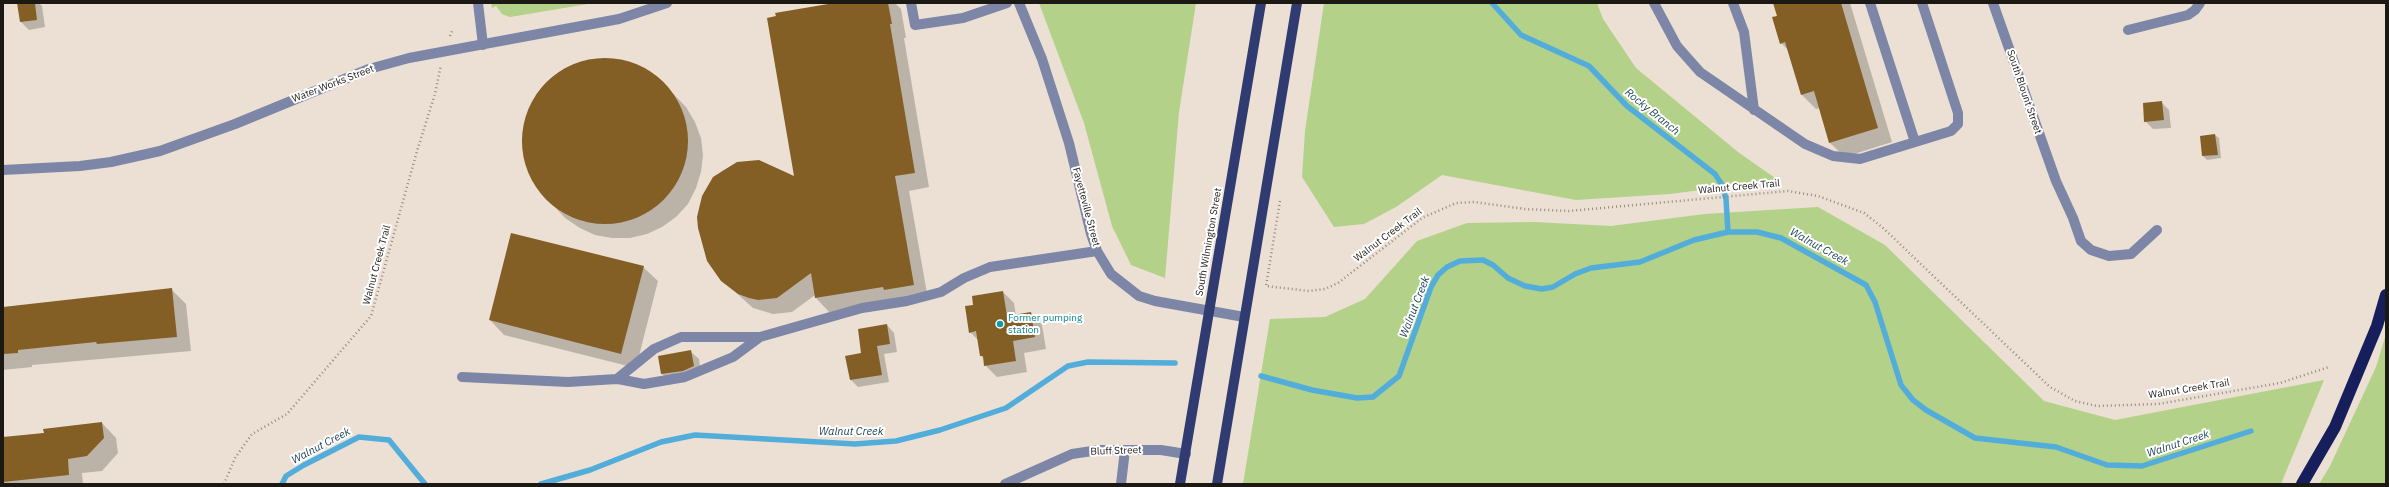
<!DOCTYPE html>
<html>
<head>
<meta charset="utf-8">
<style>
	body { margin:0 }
	#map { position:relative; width:2389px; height:487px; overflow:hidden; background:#ebe0d3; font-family:"IBM Plex Sans",sans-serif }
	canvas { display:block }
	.frame { position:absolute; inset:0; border:4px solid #1c1814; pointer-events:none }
</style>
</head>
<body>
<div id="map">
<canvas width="2389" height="487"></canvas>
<div class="frame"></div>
</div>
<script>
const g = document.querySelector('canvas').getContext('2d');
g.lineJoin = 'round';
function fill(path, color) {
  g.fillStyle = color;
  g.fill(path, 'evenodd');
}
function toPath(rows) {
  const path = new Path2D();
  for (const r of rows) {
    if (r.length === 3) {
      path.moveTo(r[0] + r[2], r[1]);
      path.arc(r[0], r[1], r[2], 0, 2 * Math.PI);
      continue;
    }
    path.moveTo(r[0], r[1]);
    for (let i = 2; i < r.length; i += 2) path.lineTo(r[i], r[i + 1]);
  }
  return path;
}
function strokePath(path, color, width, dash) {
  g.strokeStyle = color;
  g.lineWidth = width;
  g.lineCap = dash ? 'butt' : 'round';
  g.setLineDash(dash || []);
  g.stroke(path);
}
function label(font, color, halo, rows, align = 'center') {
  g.font = font + ' "IBM Plex Sans",sans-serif';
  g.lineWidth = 4;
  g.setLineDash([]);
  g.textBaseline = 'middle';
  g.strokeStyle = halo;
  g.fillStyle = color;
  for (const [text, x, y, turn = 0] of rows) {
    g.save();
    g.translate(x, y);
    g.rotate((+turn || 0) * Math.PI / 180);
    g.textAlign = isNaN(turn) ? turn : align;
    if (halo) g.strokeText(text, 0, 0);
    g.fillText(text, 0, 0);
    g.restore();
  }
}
fill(toPath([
	[491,3,594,3,510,17,502,14,496,6,492,8],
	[1039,3,1196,3,1179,112,1165,278,1131,265,1112,226,1084,123],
	[1324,3,1597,3,1603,19,1636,68,1738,152,1778,180,1670,194,1576,200,1442,175,1396,207,1364,224,1334,227,1302,177,1305,131],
	[1818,207,1885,245,2044,401,2115,420,2324,380,2281,484,1243,484,1270,319,1325,317,1365,299,1417,241,1467,223,1534,222,1611,226,1705,214],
	[2386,334,2386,484,2319,484,2330,466,2376,367]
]), '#b3d188');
fill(toPath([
	[18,3,39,3,42,6,45,27,29,30,21,22],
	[839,3,895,3,901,9,906,38,904,38,929,187,909,191,928,299,830,313,816,298,815,295,792,312,773,314,753,308,722,280,707,187,722,171,737,163,795,177],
	[1774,3,1850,3,1892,142,1845,157,1830,143,1820,108,1816,109,1802,95,1789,51,1781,43,1778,16],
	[595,59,612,59,629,62,645,69,659,79,686,107,695,122,701,138,703,155,701,172,696,188,688,204,676,217,662,227,647,234,630,238,612,238,595,235,580,228,565,218,539,190,530,175,524,159,522,142,524,125,529,108,537,93,549,81,563,70,578,63],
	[2161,102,2169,110,2171,128,2153,129,2145,121],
	[2215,135,2219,138,2221,158,2207,160,2203,156,2201,136],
	[643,267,658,281,636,368,504,335,490,320],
	[171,289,186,304,191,351,32,365,32,367,3,370,3,308],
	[1003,292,1014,303,1016,316,1031,313,1042,325,1046,349,1024,353,1027,372,997,377,985,365,984,359,981,356,978,340,970,332,974,306],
	[887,325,894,333,897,352,884,354,889,382,858,387,851,380,862,354],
	[691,352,699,359,701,374,670,382,662,374,659,357],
	[102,423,116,438,118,453,102,471,82,473,83,484,3,484,3,435,6,438,45,433]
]), '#0003');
strokePath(toPath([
	[1492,3,1521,35,1589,66,1627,106,1715,174,1722,185,1726,199,1728,232],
	[1261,376,1312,390,1357,398,1373,397,1399,376,1431,287,1438,275,1447,267,1460,261,1483,260,1493,265,1508,278,1525,286,1542,289,1553,287,1575,274,1591,268,1640,262,1694,240,1728,232,1757,232,1781,238,1866,285,1875,302,1901,385,1913,400,1926,410,1975,438,2056,447,2107,465,2142,466,2251,431],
	[282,484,286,476,304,465,359,437,389,440,425,484],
	[541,484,590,470,661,442,695,435,855,444,896,441,940,430,1006,408,1068,366,1088,362,1175,363]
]), '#52addb', 5.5);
fill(toPath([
	[17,3,35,3,37,20,20,22],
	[834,3,888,3,892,24,890,24,915,173,895,176,914,285,884,290,883,287,815,298,811,273,777,298,758,300,749,298,738,294,721,281,707,261,698,228,697,217,702,196,713,177,737,162,759,160,794,176,767,18,776,16,775,13],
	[1773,3,1841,3,1878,128,1829,143,1814,91,1801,95,1785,42,1780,44,1772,17,1777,16],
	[605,141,83],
	[2162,101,2164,120,2144,122,2143,103],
	[2215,134,2218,155,2202,156,2200,136],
	[511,233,644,266,621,354,489,320],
	[172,288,177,337,97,344,96,342,18,350,18,353,3,354,3,307],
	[1003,291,1007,316,1031,312,1035,337,1013,341,1016,361,984,366,983,356,980,356,976,331,969,333,965,306,973,305,972,296],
	[887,324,890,344,877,346,882,375,850,380,845,356,861,353,858,329],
	[691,350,694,366,683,371,661,374,658,356],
	[102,422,104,438,87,456,68,459,69,475,3,482,3,437,44,433,43,429]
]), '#835e25');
strokePath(toPath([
	[450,36,452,31],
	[1280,201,1266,286,1309,291,1325,289,1338,283,1422,218,1456,203,1474,202,1525,209,1569,211,1788,191,1818,196,1864,213,1882,227,2050,387,2075,401,2097,406,2158,404,2280,383,2329,367],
	[224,484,235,458,252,434,287,414,371,316,417,151,435,94,441,65]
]), '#928a81', 2.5, [1, 3]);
strokePath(toPath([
	[478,3,483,45],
	[911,3,915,25,963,18,1007,3],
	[1019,3,1042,59,1069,143,1091,234,1097,251,1111,274,1139,296,1155,301,1244,317],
	[1654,3,1677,46,1700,72,1805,144,1833,156,1860,159,1951,131,1958,124,1958,113,1922,3],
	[1733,3,1744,32,1754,110],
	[1870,3,1915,142],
	[1993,3,2056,181,2073,218,2081,241,2091,250,2109,256,2131,254,2157,230],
	[2128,30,2188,15,2195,10,2200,3],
	[3,170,80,166,111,162,160,151,235,124,369,69,409,58,619,19,667,3],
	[462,377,568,382,617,379,654,349,681,337,760,337,862,308,907,301,941,292,964,278,990,267,1097,251],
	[618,379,644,384,685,377,733,357,760,337],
	[1005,484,1072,454,1099,450,1161,450,1186,454],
	[1121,484,1125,450]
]), '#7d86a6', 10);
strokePath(toPath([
	[1180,484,1261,3],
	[1217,484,1297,3]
]), '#2f3b71', 10);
strokePath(toPath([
	[2302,484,2335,427,2377,326,2386,295]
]), '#171e5c', 12);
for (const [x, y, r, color] of [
	[1000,324,4,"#0f9aa8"]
]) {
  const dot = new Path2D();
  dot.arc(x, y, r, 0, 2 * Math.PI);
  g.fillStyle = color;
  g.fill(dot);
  strokePath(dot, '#fff', 1.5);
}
label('10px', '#1c1814', '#fff', [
	["Water Works Street",333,84,-21],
	["South Blount Street",2024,92,71],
	["Walnut Creek Trail",1739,187,-5],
	["Fayetteville Street",1086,207,75],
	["Walnut Creek Trail",1388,235,-37],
	["South Wilmington Street",1209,242,-80],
	["Walnut Creek Trail",377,265,-75],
	["Walnut Creek Trail",2189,389,-9],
	["Bluff Street",1116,451,-2]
]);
label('10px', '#0d838f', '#fff', [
	["Former pumping",1008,318],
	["station",1008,330]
], 'left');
label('italic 11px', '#173f52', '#fff', [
	["Rocky Branch",1652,112,39],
	["Walnut Creek",1819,247,29],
	["Walnut Creek",1415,307,-69],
	["Walnut Creek",851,432],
	["Walnut Creek",2178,444,-18],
	["Walnut Creek",321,446,-28]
]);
</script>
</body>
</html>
